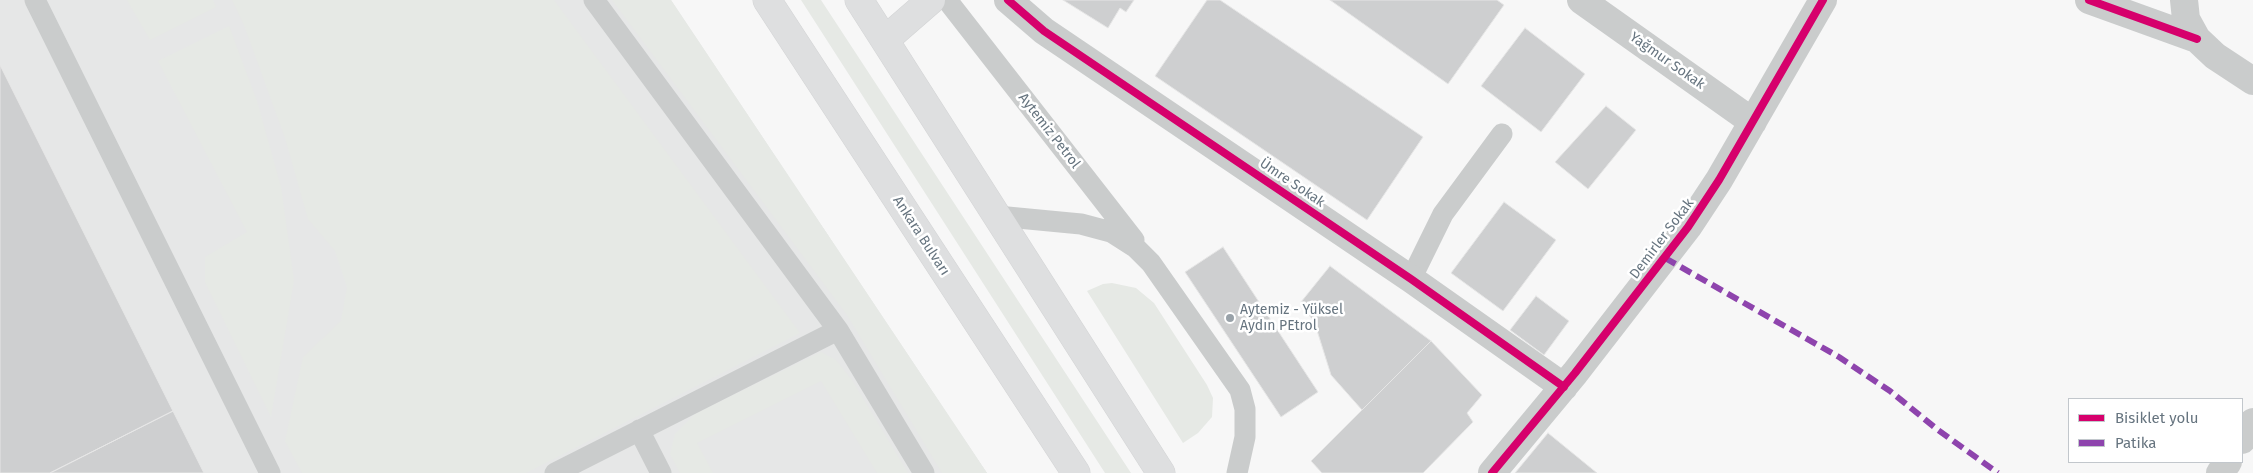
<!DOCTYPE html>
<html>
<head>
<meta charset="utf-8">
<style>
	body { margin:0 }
	#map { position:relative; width:2253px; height:473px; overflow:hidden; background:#f7f7f7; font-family:"Fira Sans",sans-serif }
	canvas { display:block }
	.legend { position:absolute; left:2068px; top:398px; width:175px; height:65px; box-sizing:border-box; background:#fff; border:1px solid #c2c7cc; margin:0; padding:6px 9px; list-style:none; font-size:15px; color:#66747f }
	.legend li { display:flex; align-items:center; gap:10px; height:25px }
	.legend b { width:25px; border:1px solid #c2c7cc }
</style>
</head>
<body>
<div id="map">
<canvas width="2253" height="473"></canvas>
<ul class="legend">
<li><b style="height:6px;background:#d6006c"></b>Bisiklet yolu</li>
<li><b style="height:6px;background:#8e44ad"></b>Patika</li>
</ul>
</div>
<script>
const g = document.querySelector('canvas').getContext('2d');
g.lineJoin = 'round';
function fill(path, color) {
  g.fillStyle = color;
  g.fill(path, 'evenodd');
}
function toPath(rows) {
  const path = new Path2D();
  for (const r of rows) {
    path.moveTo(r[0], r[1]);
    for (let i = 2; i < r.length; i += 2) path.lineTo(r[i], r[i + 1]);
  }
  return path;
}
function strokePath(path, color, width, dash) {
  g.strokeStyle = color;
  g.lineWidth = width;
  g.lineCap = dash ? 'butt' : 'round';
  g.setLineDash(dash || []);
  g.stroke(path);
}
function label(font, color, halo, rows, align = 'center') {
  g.font = font + ' "Fira Sans",sans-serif';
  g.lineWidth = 5;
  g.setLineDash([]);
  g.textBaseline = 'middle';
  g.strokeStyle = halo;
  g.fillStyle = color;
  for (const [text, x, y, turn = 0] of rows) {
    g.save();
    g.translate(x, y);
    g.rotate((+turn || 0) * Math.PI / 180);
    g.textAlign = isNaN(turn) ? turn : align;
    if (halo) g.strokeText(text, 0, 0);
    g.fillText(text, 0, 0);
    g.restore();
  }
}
fill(toPath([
	[0,0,671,0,987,473,0,473]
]), '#e6e7e7');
fill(toPath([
	[127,0,213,0,216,7,150,40],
	[232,0,554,0,800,333,526,473,302,473,285,441,303,357,341,321,347,287,335,251,308,219,285,138,244,25],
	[612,0,671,0,987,473,942,473,847,315],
	[801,0,821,0,1131,473,1105,473],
	[229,26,257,101,281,187,294,280,271,417,205,282,205,257,247,232,158,61],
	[1112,283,1136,288,1154,303,1207,385,1213,398,1212,417,1198,433,1183,443,1087,291,1103,284],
	[821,352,836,360,852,380,908,473,877,473,821,381,697,443,713,473,680,473,670,454,675,434,695,414]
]), '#e6e9e5');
const building = toPath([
	[1063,0,1134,0,1126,12,1120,8,1108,28,1063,0],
	[1207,0,1220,0,1423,137,1367,220,1155,76,1207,0],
	[1330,0,1497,0,1504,5,1448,84,1330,0],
	[1525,28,1585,74,1541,132,1481,86,1525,28],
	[0,65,173,411,50,473,0,473,0,65],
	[1606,106,1636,130,1588,189,1555,162,1606,106],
	[1504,202,1556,240,1503,311,1451,273,1504,202],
	[1223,247,1318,392,1281,417,1185,272,1223,247],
	[1330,266,1431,341,1362,410,1331,375,1315,324,1301,302,1330,266],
	[1536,296,1569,321,1544,355,1510,330,1536,296],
	[1431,341,1482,395,1467,413,1473,422,1423,473,1322,473,1311,461,1431,341],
	[173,411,204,473,50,473,173,411],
	[1548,433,1597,473,1515,473,1548,433]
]);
fill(building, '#cecfd0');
strokePath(building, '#e6e6e6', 1);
const secondary = toPath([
	[767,0,1076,473],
	[859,0,1161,473],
	[885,40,931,0]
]);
strokePath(secondary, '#d3d4d5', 29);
strokePath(toPath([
	[35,0,270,473],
	[947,0,1134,240],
	[997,216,1081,224,1111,232,1136,248,1151,263,1240,390,1245,409,1245,437,1237,473],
	[1411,279,1443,214,1502,134],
	[838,330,924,473],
	[639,430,661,473],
	[555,473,838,330,594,0]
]), '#cacccc', 21);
strokePath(toPath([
	[1008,0,1044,31,1411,279,1564,387],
	[1581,0,1753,122],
	[2089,0,2197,39],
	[2184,0,2186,19,2197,39,2215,56,2253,81],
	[2242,440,2253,422],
	[1492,473,1575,373,1688,227,1719,180,1823,0],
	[2220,473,2228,462]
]), '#cacccc', 28);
strokePath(secondary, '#dedfe0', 28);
strokePath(toPath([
	[1665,258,1839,357,1890,391,1938,430,1998,473]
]), '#8e44ad', 6, [12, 6]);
strokePath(toPath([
	[1008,0,1044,31,1411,279,1564,387],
	[2089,0,2197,39],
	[1492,473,1575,373,1688,227,1719,180,1823,0]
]), '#d6006c', 8);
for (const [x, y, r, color] of [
	[1230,318,5,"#99a2a9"]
]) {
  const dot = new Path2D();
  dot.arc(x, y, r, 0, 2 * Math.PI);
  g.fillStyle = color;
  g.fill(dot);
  strokePath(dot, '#fff', 2);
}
label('14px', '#66747f', '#fff', [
	["Yağmur Sokak",1667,61,35],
	["Aytemiz Petrol",1049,131,52],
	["Ümre Sokak",1292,183,34],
	["Ankara Bulvarı",921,236,57],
	["Demirler Sokak",1662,239,-53]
]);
label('14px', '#66747f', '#fff', [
	["Aytemiz - Yüksel",1240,310],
	["Aydın PEtrol",1240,326]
], 'left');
</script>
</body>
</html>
